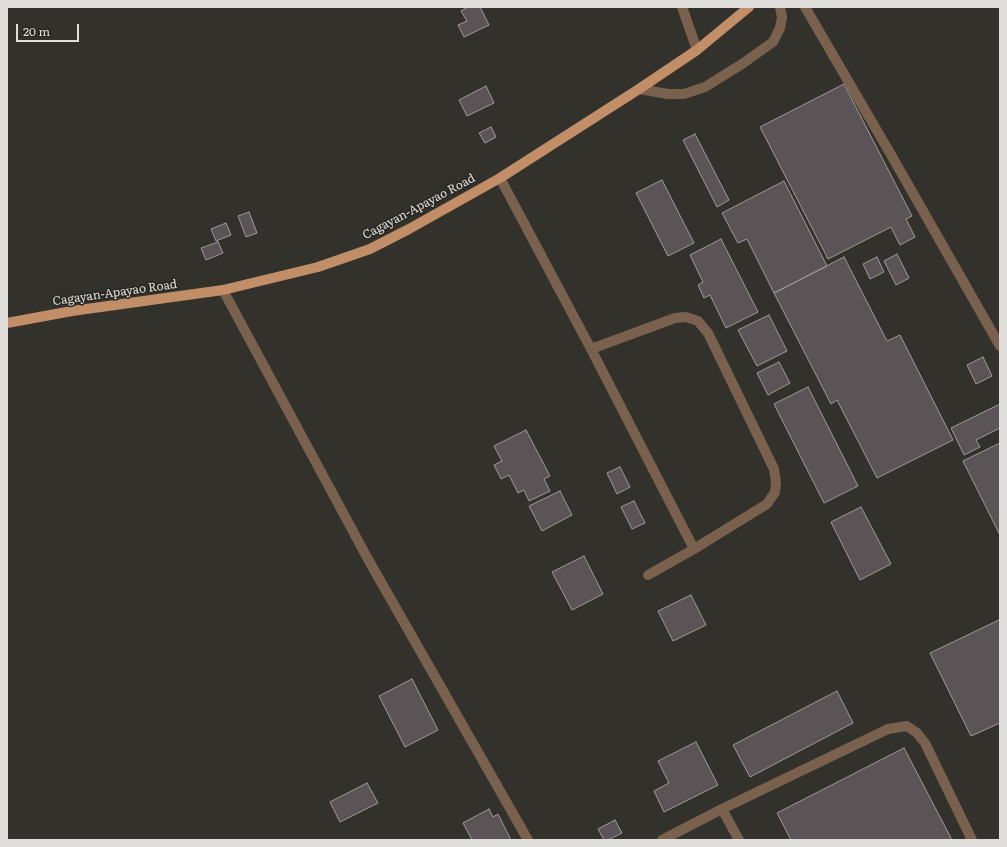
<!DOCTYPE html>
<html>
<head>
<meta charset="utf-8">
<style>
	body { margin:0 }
	#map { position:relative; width:1007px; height:847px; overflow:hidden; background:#33312c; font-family:Literata,serif }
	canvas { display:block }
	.frame { position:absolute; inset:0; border:8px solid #e0dedb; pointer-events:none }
	.scale { position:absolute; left:16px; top:24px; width:63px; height:18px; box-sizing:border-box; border:2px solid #e0dedb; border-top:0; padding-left:5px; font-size:12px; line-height:14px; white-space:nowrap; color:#e0dedb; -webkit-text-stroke:3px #292722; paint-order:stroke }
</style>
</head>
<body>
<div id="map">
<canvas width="1007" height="847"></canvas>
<div class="frame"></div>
<div class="scale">20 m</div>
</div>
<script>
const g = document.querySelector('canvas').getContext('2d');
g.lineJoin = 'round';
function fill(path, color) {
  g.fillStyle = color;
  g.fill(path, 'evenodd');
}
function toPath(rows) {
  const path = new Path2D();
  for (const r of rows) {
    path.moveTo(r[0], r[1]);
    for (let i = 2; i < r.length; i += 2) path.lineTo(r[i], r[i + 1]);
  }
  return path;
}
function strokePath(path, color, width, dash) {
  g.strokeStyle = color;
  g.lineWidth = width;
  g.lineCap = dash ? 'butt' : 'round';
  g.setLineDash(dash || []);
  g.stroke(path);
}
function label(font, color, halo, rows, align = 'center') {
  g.font = font + ' Literata,serif';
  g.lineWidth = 3;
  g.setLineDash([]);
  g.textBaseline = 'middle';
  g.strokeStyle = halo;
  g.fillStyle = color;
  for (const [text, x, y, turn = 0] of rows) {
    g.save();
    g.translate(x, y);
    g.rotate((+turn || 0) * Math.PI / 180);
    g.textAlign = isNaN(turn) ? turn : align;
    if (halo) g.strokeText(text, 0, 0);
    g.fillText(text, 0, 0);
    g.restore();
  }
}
const building = toPath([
	[468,7,480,7,489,25,464,37,458,25,467,21,461,11,468,7],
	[844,84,912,216,906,219,915,237,900,245,891,227,828,259,760,127,844,84],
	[486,86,494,103,467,116,459,100,486,86],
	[491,127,496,137,485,143,479,133,491,127],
	[695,134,729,200,717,207,683,140,695,134],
	[662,180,694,243,668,256,636,193,662,180],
	[784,181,827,266,774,293,747,239,738,243,722,213,784,181],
	[249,212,257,233,246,237,238,216,249,212],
	[226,223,231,235,216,241,211,229,226,223],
	[721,239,758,312,726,328,710,295,704,298,698,285,703,282,690,255,721,239],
	[218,242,223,253,206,260,201,248,218,242],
	[897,254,909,278,896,285,884,261,897,254],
	[844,257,887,341,900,335,953,440,877,478,837,400,831,404,774,293,844,257],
	[877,257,884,272,870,279,863,264,877,257],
	[769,315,787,351,757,366,738,330,769,315],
	[983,357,992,376,976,384,967,365,983,357],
	[779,362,790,383,768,395,757,373,779,362],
	[808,387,858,486,824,503,774,404,808,387],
	[1000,404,1000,428,976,440,980,447,964,455,951,428,1000,404],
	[526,430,550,476,544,479,550,491,529,501,524,490,518,493,509,475,501,479,494,465,502,461,494,446,526,430],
	[1000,443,1000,535,963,461,1000,443],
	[620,467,630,487,617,494,607,473,620,467],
	[560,491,572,515,542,531,529,506,560,491],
	[634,501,645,523,632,529,621,507,634,501],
	[861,507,891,564,860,580,831,522,861,507],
	[584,556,603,594,572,610,552,572,584,556],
	[691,595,706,625,673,641,658,611,691,595],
	[999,620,1000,622,1000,723,971,736,930,653,999,620],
	[412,679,438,730,405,747,379,696,412,679],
	[837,691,853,723,750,777,733,745,837,691],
	[696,742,718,785,664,812,654,791,669,783,658,761,696,742],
	[904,748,952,840,791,840,777,813,904,748],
	[367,783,378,803,340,822,330,802,367,783],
	[489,809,493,817,498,814,511,840,472,840,463,823,489,809],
	[615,820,622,833,608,840,604,840,598,829,615,820]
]);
fill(building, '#5a5457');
strokePath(building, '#a0999d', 1);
strokePath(toPath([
	[682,7,697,50],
	[805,7,890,153,1000,346],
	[639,89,668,94,684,94,705,87,742,64,773,42,780,28,782,17,780,7],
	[500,178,591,349,694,549],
	[223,290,369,561,528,840],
	[591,349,675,318,686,317,698,321,708,333,774,469,776,482,775,492,767,504,694,549,648,575],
	[722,809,739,840],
	[662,840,722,809,888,729,907,726,917,733,925,743,972,840]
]), '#7a614e', 10);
strokePath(toPath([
	[7,323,72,311,223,290,318,267,370,249,409,229,500,178,639,89,697,50,749,7]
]), '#c28e67', 10);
label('12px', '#e0dedb', '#292722', [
	["Cagayan-Apayao Road",419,207,-28],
	["Cagayan-Apayao Road",115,293,-8]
]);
</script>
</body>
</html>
